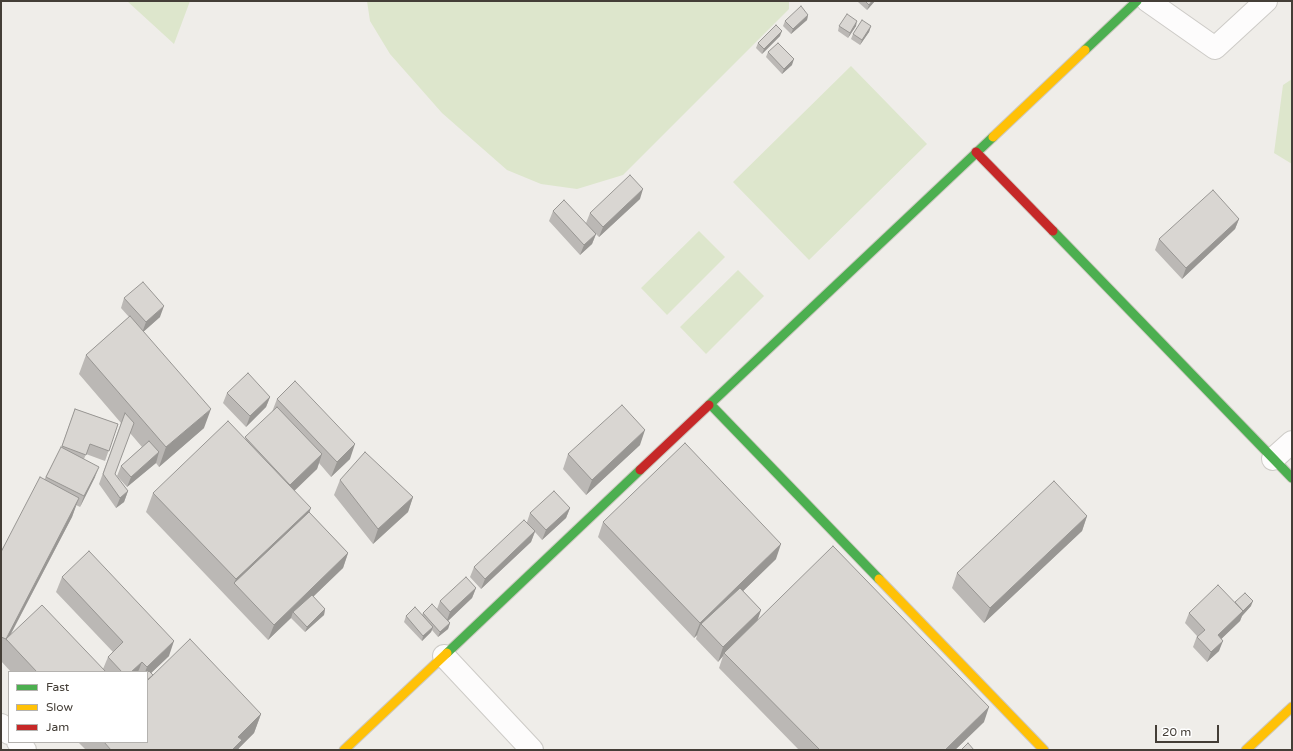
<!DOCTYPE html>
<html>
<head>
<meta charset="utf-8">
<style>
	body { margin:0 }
	#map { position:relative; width:1293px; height:751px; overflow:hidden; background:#efede9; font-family:"Varela Round",sans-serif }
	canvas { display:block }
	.frame { position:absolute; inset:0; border:2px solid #443e37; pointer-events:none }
	.legend { position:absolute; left:8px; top:671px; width:140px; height:72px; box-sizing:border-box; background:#fff; border:1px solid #b4b2af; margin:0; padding:5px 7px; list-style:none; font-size:12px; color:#443e37 }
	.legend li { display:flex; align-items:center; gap:8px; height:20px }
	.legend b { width:20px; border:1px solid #b4b2af }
	.scale { position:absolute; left:1155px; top:725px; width:64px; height:18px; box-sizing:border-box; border:2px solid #443e37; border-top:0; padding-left:5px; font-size:12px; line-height:14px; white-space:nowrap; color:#443e37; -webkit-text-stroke:3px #fff; paint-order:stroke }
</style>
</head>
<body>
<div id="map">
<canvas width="1293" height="751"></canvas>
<div class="frame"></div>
<ul class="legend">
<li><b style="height:5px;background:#4caf50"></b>Fast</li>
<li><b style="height:5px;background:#ffc107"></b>Slow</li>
<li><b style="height:5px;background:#c62828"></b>Jam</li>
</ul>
<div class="scale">20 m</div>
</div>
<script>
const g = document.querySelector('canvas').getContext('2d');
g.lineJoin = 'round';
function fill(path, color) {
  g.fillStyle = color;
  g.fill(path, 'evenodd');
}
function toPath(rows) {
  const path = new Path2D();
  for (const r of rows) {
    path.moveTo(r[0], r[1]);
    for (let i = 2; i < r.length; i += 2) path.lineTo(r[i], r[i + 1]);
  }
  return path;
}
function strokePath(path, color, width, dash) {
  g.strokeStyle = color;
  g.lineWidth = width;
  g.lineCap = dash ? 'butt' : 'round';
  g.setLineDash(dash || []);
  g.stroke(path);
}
fill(toPath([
	[127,1,190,1,174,44],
	[367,1,789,1,789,9,623,175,577,189,541,184,507,170,442,113,390,54,370,21],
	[851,66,927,144,809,260,733,182],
	[1292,79,1292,164,1274,153,1283,85],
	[699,231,725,257,667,315,641,288],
	[738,270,764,296,706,354,680,327]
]), '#dde6cc');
const street = toPath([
	[1148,1,1215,48,1266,1],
	[1273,459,1292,442],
	[444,656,532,750],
	[1,725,9,733],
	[18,742,25,750]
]);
const fast = toPath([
	[1085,50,1137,1],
	[1053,231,1292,478],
	[710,404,879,579],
	[709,405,993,137],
	[447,653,640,470]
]);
const slow = toPath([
	[993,137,1085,50],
	[879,579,1044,750],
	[344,750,447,653],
	[1246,750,1292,707]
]);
const jam = toPath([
	[976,152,1053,231],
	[640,470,709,405]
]);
strokePath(street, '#cdcbc7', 24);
strokePath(fast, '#cdc9c1', 11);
strokePath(slow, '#cdc9c1', 11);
strokePath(jam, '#cdc9c1', 11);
strokePath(street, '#fdfcfc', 22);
strokePath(fast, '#4caf50', 9);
strokePath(slow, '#ffc107', 9);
strokePath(jam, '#c62828', 9);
fill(toPath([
	[859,1,875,1,867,10,858,2],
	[808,15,807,20,791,34,783,26,785,21],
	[839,26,856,26,848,38,838,31],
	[871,26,869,32,860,45,851,39,853,34],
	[780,36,762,54,756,48,758,43],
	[768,52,792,65,782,74,766,57],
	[640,199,599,237,596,234,592,244,580,255,549,221,553,211,586,223,590,213],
	[1239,219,1235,229,1182,279,1155,250,1159,239],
	[124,298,160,317,143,332,204,428,159,467,156,463,127,487,117,476,121,466,142,447,130,433,115,474,128,491,124,502,116,508,99,484,121,423,79,374,86,355,129,317,121,308],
	[227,393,270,397,266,407,246,427,223,403],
	[277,399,350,459,331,477,319,463,317,469,294,490,309,512,348,553,343,568,313,597,325,609,324,615,305,632,291,618,268,640,146,512,153,493,245,439,272,412],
	[75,409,118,424,105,461,86,454,84,459,95,477,80,507,76,505,72,517,11,634,103,669,108,657,113,652,56,592,62,577,169,656,151,673,153,675,261,714,254,733,239,748,238,750,86,750,78,742,147,742,147,672,11,672,1,661,1,552,44,480,61,448],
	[640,445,586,495,563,469,568,454],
	[340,480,413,497,408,512,373,544,334,495],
	[570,508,566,518,542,540,535,532,531,542,481,589,470,577,474,567,527,522,530,513],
	[1087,516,1082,531,984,623,952,588,957,573],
	[603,522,776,559,743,591,761,610,757,620,984,722,955,750,799,750,719,668,723,656,718,662,696,639,697,635,694,638,598,537],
	[476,588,472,598,447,621,450,623,448,629,438,637,432,630,431,632,422,641,404,622,406,616,422,615,423,613,437,609,440,601],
	[1251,606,1242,616,1240,621,1221,639,1219,651,1207,662,1193,647,1197,636,1185,623,1189,613]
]), '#bbb8b5');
fill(toPath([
	[872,1,875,1,867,10,869,5],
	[808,15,807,20,791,34,793,29],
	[857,21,856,26,848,38,850,33],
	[871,26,869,32,860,45,862,40],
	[782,31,780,36,762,54,764,49],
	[794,59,792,65,782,74,784,69],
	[643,189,640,199,599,237,603,227],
	[1239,219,1235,229,1182,279,1186,268],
	[596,234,592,244,580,255,584,245],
	[164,306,160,317,142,333,146,322],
	[270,397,266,407,246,427,250,416],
	[211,409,204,428,159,467,166,447],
	[645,430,640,445,586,495,592,480],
	[355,444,350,459,331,477,337,462],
	[159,452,156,463,127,487,131,477],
	[322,454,317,469,285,500,290,485],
	[99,467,95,477,80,507,84,496],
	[128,491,124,502,116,508,120,498],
	[413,497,408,512,373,544,378,529],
	[79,498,72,517,7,641,6,639],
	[311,508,304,527,234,583,236,579],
	[570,508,566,518,542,540,546,530],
	[1087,516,1082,531,984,623,990,608],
	[535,531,531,542,481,589,485,579],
	[781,544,776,559,705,628,701,624,697,635,694,638,700,623],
	[348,553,343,568,295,614,293,612,291,618,268,640,274,625],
	[476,588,472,598,446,623,450,612],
	[1253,601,1251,606,1242,616,1240,621,1214,646,1218,635],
	[325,609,324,615,305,632,307,627],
	[761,610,756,625,724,653,723,656,718,662,723,647],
	[450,623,448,629,438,637,440,632],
	[433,627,431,632,422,641,423,636],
	[174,641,169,656,147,677,147,672,145,672,147,667],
	[1223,641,1219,651,1207,662,1211,652],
	[142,662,138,672,131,672],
	[989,707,984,722,955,750,945,750],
	[261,714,254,733,239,748,238,750,232,750,238,737]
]), '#989693');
const building = toPath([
	[865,1,872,1,869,5,865,1],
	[801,6,808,15,793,29,785,21,801,6],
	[847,14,857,21,850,33,839,26,847,14],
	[862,20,871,26,862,40,853,34,862,20],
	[776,25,782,31,764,49,758,43,776,25],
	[778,43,794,59,784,69,768,52,778,43],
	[630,175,643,189,603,227,590,213,630,175],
	[1213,190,1239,219,1186,268,1159,239,1213,190],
	[564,200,596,234,584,245,553,211,564,200],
	[143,282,164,306,146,322,124,298,143,282],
	[130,316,211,409,166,447,86,355,130,316],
	[248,373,270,397,250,416,227,393,248,373],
	[295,381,355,444,337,462,277,399,295,381],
	[622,405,645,430,592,480,568,454,622,405],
	[277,407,322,454,290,485,245,437,277,407],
	[75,409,118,424,109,451,90,444,86,455,62,446,75,409],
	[125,413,134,423,115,474,128,491,120,498,103,474,125,413],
	[228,421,311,508,236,579,153,493,228,421],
	[149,441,159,452,131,477,121,466,149,441],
	[685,443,781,544,700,623,603,522,685,443],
	[61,447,99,467,84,496,46,477,61,447],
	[365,452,413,497,378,529,340,480,365,452],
	[40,477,79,498,6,639,42,605,106,672,37,672,6,639,1,637,1,552,40,477],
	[1054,481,1087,516,990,608,957,573,1054,481],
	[554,491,570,508,546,530,530,513,554,491],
	[309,512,348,553,274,625,234,583,309,512],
	[524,520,535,531,485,579,474,567,524,520],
	[833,546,989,707,945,750,820,750,724,653,833,546],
	[89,551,174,641,147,667,142,662,131,672,122,672,108,657,123,642,62,577,89,551],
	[466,577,476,588,450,612,440,601,466,577],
	[1218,585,1243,611,1218,635,1223,641,1211,652,1197,637,1205,630,1189,613,1218,585],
	[740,588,761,610,723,647,701,624,740,588],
	[1245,593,1253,601,1243,611,1235,602,1245,593],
	[312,595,325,609,307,627,293,612,312,595],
	[432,604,450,623,440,632,423,613,432,604],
	[415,607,433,627,423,636,406,616,415,607],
	[190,639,261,714,238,737,242,740,232,750,111,750,104,742,147,742,147,681,190,639],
	[149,671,153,675,147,680,147,673,149,671],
	[968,743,974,750,961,750,968,743]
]);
fill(building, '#d9d6d2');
strokePath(building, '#989693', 1);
</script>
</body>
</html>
